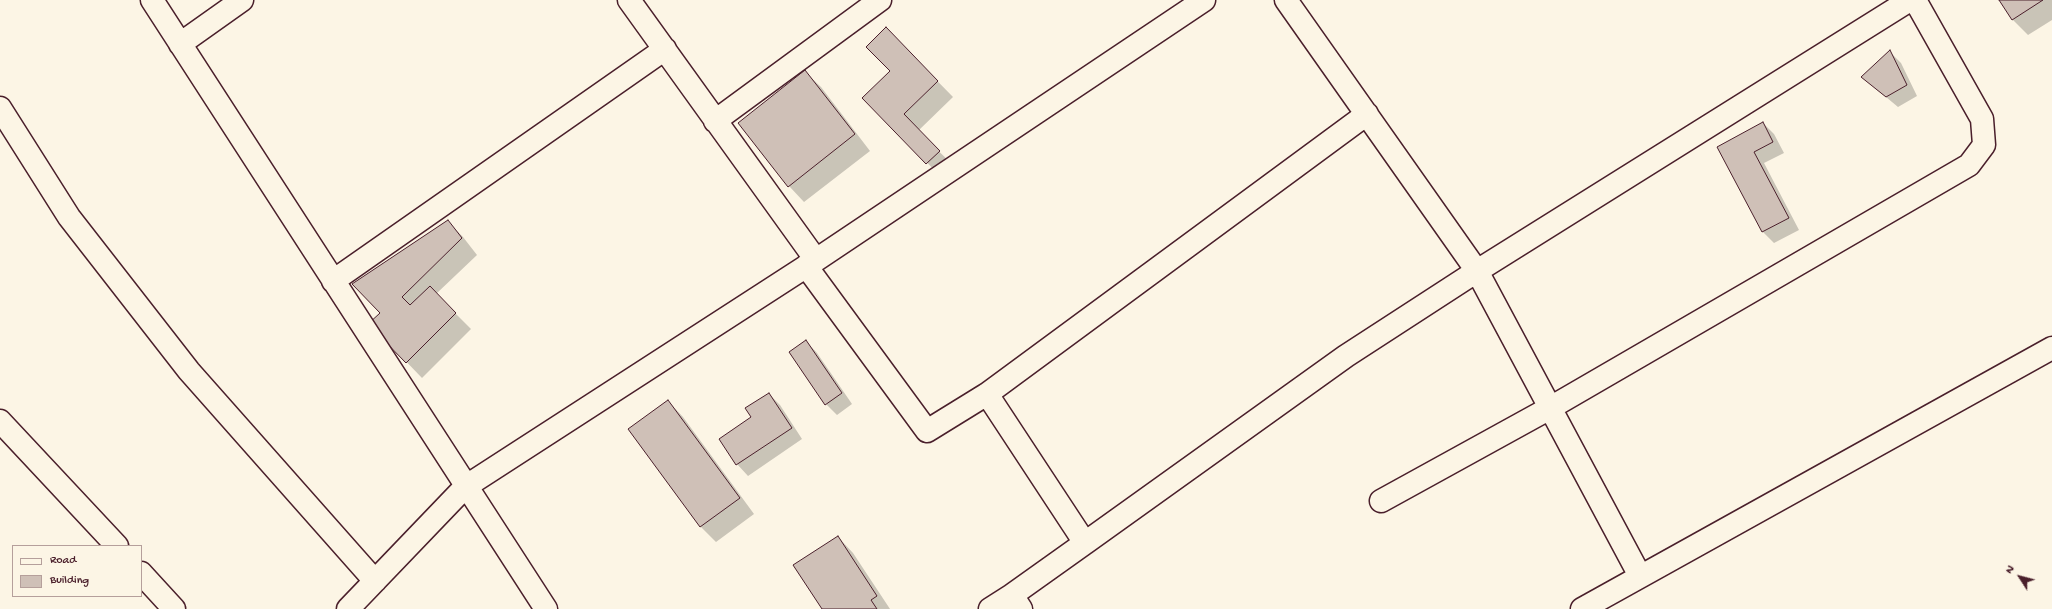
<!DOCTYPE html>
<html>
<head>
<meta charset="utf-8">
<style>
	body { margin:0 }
	#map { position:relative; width:2052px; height:609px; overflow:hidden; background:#fcf5e5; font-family:"Gochi Hand",sans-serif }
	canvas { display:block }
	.legend { position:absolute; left:12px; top:545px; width:130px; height:52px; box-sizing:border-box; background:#fcf5e5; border:1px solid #b59f9b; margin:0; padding:5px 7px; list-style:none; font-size:12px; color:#4a1f2b }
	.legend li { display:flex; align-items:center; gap:8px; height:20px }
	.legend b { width:20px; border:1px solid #b59f9b }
	.north { position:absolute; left:2000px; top:557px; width:40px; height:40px; -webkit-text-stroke:3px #fcf5e5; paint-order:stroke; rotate:306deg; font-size:11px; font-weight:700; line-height:16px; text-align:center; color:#4a1f2b }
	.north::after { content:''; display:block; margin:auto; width:14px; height:18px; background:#4a1f2b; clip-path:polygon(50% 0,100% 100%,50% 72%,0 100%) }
</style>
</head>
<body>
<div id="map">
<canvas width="2052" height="609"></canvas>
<ul class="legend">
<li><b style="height:5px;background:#fcf5e5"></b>Road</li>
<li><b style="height:11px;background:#cfc0b7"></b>Building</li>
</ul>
<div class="north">N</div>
</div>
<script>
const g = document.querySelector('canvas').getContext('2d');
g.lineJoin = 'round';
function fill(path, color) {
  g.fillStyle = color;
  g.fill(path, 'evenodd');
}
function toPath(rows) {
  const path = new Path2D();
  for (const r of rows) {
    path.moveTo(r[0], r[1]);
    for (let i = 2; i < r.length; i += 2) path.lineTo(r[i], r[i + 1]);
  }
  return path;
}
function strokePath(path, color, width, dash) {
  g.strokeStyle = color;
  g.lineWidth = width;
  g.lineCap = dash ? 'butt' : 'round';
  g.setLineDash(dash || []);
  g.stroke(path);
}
fill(toPath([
	[2001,0,2052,0,2052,20,2028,35,2012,19],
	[901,44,953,97,918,131,955,167,943,179,864,98,891,71],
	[1890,52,1901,63,1917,96,1898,107,1862,77],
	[805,72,821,87,870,151,804,202,789,186],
	[1763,123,1774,134,1784,153,1764,163,1799,230,1774,243,1763,232,1718,147],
	[447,221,463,237,477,255,436,294,471,329,422,378,370,324,382,313],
	[806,341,817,353,852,404,837,415,826,404],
	[769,394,780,405,802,439,748,476,737,464,720,439,752,417],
	[668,401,683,417,754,514,716,542,701,527,630,429],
	[838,537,853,553,890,609,823,609]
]), '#0003');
const building = toPath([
	[1999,0,2043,0,2012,20,1999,0],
	[886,27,938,81,904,114,940,151,926,164,862,98,890,71,866,47,886,27],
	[1890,50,1907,85,1886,97,1861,77,1890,50],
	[805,70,855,134,788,187,738,123,805,70],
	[1763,122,1773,142,1754,152,1789,218,1762,232,1717,147,1763,122],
	[448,220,462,238,402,297,410,305,430,286,456,313,406,363,368,324,380,313,352,284,448,220],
	[806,340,842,393,825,405,789,352,806,340],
	[769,393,792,428,736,465,719,439,751,417,745,408,769,393],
	[668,400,740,498,700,527,628,429,668,400],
	[838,536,877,596,871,600,877,609,822,609,793,565,838,536]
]);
fill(building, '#cfc0b7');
strokePath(building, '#4a1f2b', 1);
const minor = toPath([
	[152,0,546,609],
	[629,0,816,260],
	[1286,0,1477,271,1640,576],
	[180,44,242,0],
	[0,108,69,217,189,371,375,581],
	[715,121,880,0],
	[806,266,927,431,987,394,1367,114],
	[333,281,665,49],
	[987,394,1085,543,1346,356,1477,271,1910,0],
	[0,421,117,546],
	[1381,501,1550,408,1969,165,1984,145,1982,119,1915,0],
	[141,573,174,609],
	[1012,595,1085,543],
	[348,609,465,487,816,260,1204,0],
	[990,609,1012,595,1021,609],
	[1582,609,2052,348]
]);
strokePath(minor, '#4a1f2b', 25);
strokePath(minor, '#fcf5e5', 22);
</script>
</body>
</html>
